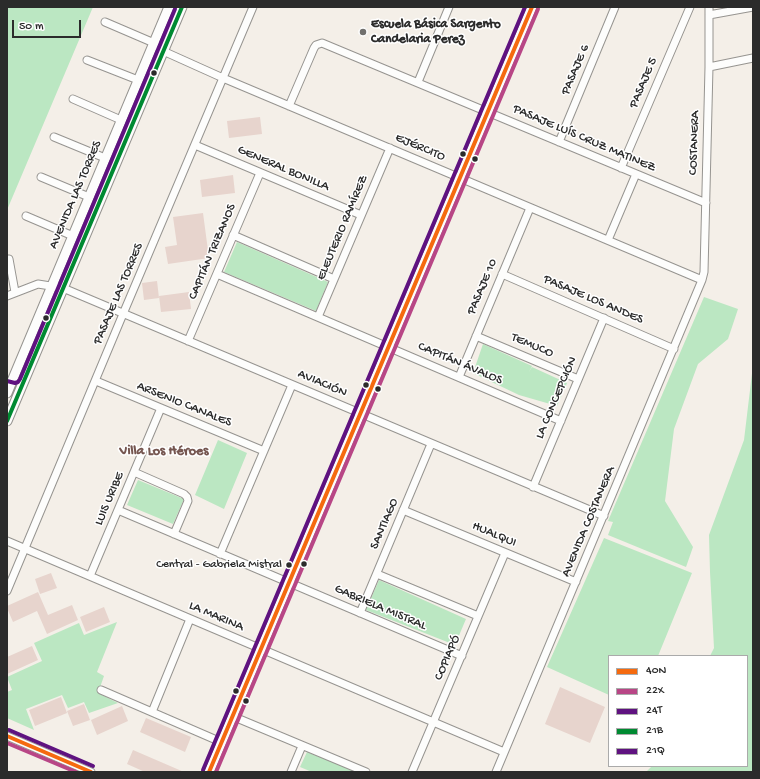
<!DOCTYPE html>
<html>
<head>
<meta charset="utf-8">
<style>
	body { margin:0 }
	#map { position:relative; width:760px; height:779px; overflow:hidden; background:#f4efe8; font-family:"Gochi Hand",sans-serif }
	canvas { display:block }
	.frame { position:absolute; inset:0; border:8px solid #2b2b2b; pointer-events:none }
	.legend { position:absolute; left:608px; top:655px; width:140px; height:112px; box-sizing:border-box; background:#fff; border:1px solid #aaa; margin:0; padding:5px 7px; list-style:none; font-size:12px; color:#2b2b2b }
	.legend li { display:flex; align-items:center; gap:8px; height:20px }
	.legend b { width:20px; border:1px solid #aaa }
	.scale { position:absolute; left:12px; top:20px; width:69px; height:18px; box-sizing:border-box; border:2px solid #2b2b2b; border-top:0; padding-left:5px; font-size:12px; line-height:14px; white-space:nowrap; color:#2b2b2b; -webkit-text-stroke:3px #fff; paint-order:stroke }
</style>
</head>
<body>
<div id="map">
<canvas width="760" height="779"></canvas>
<div class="frame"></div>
<ul class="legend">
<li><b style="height:5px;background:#f56a0f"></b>40N</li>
<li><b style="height:5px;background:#b84686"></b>22X</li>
<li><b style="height:5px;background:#5f1280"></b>24T</li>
<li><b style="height:5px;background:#008a32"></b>21B</li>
<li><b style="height:5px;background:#5f1280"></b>21Q</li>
</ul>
<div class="scale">50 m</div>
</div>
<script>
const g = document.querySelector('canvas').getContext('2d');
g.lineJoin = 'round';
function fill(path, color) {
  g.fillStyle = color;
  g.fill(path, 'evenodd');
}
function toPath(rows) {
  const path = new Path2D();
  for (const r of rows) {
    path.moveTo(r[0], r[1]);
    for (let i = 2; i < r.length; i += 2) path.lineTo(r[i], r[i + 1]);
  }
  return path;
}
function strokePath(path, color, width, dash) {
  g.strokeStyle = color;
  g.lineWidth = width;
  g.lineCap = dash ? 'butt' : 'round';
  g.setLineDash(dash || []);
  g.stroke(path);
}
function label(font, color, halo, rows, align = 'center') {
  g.font = font + ' "Gochi Hand",sans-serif';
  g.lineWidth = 3;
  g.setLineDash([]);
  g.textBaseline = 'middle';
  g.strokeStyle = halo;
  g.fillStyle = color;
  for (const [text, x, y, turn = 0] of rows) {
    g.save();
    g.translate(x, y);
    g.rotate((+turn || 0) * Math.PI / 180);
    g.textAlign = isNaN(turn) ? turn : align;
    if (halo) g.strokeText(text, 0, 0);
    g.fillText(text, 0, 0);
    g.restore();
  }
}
fill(toPath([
	[7,7,93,7,7,210],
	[237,242,328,282,316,311,224,272],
	[704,297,738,309,728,339,698,364,674,429,665,501,693,547,686,567,608,535,613,522,608,521],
	[483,344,532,366,529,372,532,367,567,383,557,406,519,395,473,373],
	[753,365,753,772,646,772,652,766,747,766,747,656,710,656,714,648,710,572,709,535,744,440],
	[218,440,247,453,224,509,195,495],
	[138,480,184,499,173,524,127,505],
	[604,538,692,573,658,656,609,656,609,695,547,667],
	[379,580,466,619,455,645,366,610],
	[117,622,97,672,104,676,98,693,118,703,89,713,84,702,68,708,62,695,26,709,34,730,7,718,7,692,12,690,7,677,42,661,34,643,79,623,84,635],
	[307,752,357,772,312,772,300,767]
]), '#bbe7c2');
fill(toPath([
	[260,117,262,134,229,138,227,121],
	[233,175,235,193,202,197,200,180],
	[203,213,209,258,168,264,165,247,177,245,173,217],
	[157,281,159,298,144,300,142,283],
	[189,292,191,309,161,312,159,296],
	[51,573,57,588,40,594,35,579],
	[38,592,48,615,72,605,78,620,47,634,37,611,13,622,7,608,7,606],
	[104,607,110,622,86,632,80,617],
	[32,646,38,660,7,674,7,657],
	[560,687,605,707,590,743,545,724],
	[61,697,67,713,35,726,29,710],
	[84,704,90,720,73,726,67,711],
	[122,706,128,721,97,735,91,720],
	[146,718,191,737,185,752,140,732],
	[133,750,184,772,145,772,127,764]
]), '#e7d4cd');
const minor = toPath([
	[709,15,753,7],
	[105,22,154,43,163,51,223,78,702,280],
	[87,60,138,80],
	[709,67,753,58],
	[418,82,449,7],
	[73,99,121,120],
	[289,106,314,48,316,45,322,43,706,203],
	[54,137,105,158],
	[559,142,615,7],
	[195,145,361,215],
	[621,168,690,7],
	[41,177,89,197],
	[26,216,73,236],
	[233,235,334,279],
	[608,240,636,174],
	[9,259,15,292],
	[217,274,561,421],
	[502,274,674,349],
	[7,296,38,284,63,288,604,516],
	[318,317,390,148],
	[476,336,578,379],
	[188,341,260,173],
	[459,377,530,208],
	[96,381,264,451],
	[134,472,184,494,187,497,188,501,174,534],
	[533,487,604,318],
	[118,510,462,656],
	[403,510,576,582],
	[7,541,504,752],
	[220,554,292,385],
	[377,574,478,616],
	[90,576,161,408],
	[7,591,123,314,253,7],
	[360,613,431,444],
	[101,690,221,742],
	[152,712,190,619],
	[232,716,366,772],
	[7,736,91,772],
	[291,772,302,746],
	[412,772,505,553],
	[496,772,702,280,704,272,709,67,709,7]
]);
const tertiary = toPath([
	[7,393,169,7],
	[7,421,182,7],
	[209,772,532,7]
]);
strokePath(minor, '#969490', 9);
strokePath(tertiary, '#969490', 11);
strokePath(minor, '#fdfdfc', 7);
strokePath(tertiary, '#fdfdfc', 9);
strokePath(toPath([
	[7,736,91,772],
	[209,772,532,7]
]), '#f56a0f', 4);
strokePath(toPath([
	[7,743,76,772],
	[216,772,538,9]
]), '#b84686', 4);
strokePath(toPath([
	[9,730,93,766],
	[203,770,525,7]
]), '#5f1280', 4);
strokePath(toPath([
	[7,421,182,7]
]), '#008a32', 4);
strokePath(toPath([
	[7,381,15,383,18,382,20,379,175,9]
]), '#5f1280', 4);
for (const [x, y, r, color] of [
	[363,32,4,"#71706d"],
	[154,73,3.5,"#2b2b2b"],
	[463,154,3.5,"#2b2b2b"],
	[475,159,3.5,"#2b2b2b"],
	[46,318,3.5,"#2b2b2b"],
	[366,385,3.5,"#2b2b2b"],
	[378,389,3.5,"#2b2b2b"],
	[304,564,3.5,"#2b2b2b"],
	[289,565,3.5,"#2b2b2b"],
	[236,691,3.5,"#2b2b2b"],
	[246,701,3.5,"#2b2b2b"]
]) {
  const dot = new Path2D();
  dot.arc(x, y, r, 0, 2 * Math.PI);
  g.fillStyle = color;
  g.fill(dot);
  strokePath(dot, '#fff', 1.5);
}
label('12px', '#2b2b2b', '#fff', [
	["Central - Gabriela Mistral",282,565]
], 'right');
label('bold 13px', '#2b2b2b', '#fff', [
	["Escuela Básica Sargento",371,25],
	["Candelaria Perez",371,40]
], 'left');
label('13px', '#2b2b2b', '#fff', [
	["PASAJE 6",576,70,-67],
	["PASAJE 5",644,83,-67],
	["PASAJE LUÍS CRUZ MATINEZ",584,139,23],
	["COSTANERA",695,143,-88],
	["EJÉRCITO",420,148,23],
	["GENERAL BONILLA",283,169,23],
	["AVENIDA LAS TORRES",76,195,-67],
	["ELEUTERIO RAMÍREZ",343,228,-67],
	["CAPITÁN TRIZANOS",213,252,-67],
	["PASAJE 10",483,287,-67],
	["PASAJE LAS TORRES",119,294,-67],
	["PASAJE LOS ANDES",593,300,23],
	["TEMUCO",532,346,23],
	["CAPITÁN ÁVALOS",460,364,23],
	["AVIACIÓN",322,384,23],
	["LA CONCEPCIÓN",557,398,-67],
	["ARSENIO CANALES",184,405,22],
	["LUIS URIBE",110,499,-67],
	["AVENIDA COSTANERA",589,522,-67],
	["SANTIAGO",385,524,-67],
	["HUALQUI",494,535,23],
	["GABRIELA MISTRAL",380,608,23],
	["LA MARINA",216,617,23],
	["COPIAPÓ",448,658,-67]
]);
label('bold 14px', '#755650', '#fff', [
	["Villa Los Héroes",164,452]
]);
</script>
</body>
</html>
